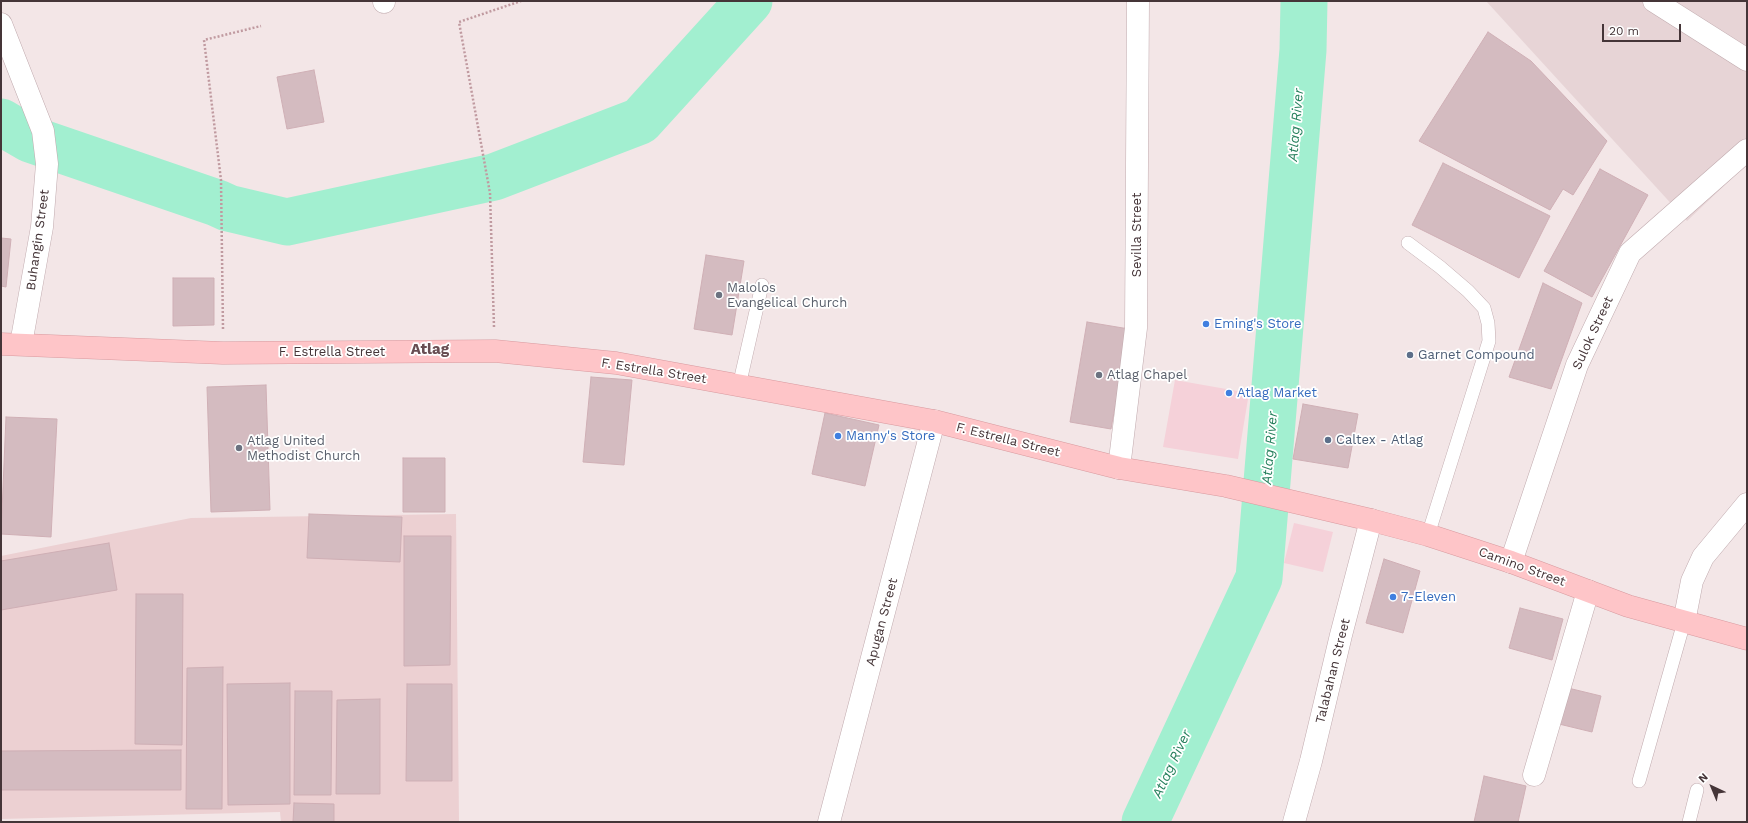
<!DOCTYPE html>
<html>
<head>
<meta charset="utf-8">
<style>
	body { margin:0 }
	#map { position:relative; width:1748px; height:823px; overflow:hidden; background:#f3e6e7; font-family:"Work Sans",sans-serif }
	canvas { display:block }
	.frame { position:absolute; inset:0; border:2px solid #453538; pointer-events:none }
	.north { position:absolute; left:1692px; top:767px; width:40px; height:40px; -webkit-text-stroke:3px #fff; paint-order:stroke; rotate:316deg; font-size:11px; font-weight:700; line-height:16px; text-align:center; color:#453538 }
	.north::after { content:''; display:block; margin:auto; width:14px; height:18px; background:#453538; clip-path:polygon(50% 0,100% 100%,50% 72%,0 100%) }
	.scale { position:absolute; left:1602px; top:24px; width:79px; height:18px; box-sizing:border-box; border:2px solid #453538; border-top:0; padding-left:5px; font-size:12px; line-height:14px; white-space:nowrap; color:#453538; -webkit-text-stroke:3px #fff; paint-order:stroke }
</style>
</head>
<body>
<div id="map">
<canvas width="1748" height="823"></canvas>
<div class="frame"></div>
<div class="north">N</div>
<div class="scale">20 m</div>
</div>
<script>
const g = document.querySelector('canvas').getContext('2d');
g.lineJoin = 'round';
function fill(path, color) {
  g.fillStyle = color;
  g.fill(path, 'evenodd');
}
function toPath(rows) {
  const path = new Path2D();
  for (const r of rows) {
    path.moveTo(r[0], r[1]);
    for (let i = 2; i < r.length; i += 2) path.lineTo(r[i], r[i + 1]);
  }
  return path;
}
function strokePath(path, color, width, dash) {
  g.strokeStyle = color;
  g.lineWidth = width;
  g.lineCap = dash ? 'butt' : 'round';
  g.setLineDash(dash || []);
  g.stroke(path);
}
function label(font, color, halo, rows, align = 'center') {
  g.font = font + ' "Work Sans",sans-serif';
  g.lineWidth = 3.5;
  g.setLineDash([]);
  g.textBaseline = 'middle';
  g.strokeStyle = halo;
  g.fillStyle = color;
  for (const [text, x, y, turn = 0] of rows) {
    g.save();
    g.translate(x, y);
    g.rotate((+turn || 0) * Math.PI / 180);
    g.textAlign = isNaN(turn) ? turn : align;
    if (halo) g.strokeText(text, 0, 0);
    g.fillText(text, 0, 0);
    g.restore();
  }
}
fill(toPath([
	[1486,1,1747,1,1747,164,1687,221]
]), '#e7d4d6');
fill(toPath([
	[1175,380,1249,393,1238,459,1163,447],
	[1294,523,1333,532,1323,572,1284,563]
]), '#f5d1d9');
fill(toPath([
	[456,514,459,822,281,822,280,812,1,819,1,556,191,518]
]), '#ecd0d2');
strokePath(toPath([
	[1,122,30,139,217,203,228,208,287,222,494,177,640,121,749,1],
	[1145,822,1259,578,1303,50,1304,1]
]), '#a2efd0', 47);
const building = toPath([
	[1488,32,1531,61,1607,141,1573,195,1563,189,1550,210,1419,141,1488,32],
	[314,70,324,122,287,129,277,77,314,70],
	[1443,163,1550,216,1519,278,1412,225,1443,163],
	[1600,169,1648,195,1592,297,1544,271,1600,169],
	[1,238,11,239,6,287,1,286,1,238],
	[706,255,744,261,732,335,694,329,706,255],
	[173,278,214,278,214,325,173,326,173,278],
	[1543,283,1582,303,1551,389,1509,377,1543,283],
	[1087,322,1129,329,1111,429,1070,422,1087,322],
	[591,377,632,380,624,465,583,462,591,377],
	[266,385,270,510,211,512,207,387,266,385],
	[1303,404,1358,414,1348,468,1293,459,1303,404],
	[825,413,879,425,865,486,812,474,825,413],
	[6,417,57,419,51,537,1,534,6,417],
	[403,458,445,458,445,512,403,512,403,458],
	[309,514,402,517,400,562,307,558,309,514],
	[404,536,451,536,450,665,404,666,404,536],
	[109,543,117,590,1,610,1,561,109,543],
	[1384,559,1420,571,1403,633,1366,623,1384,559],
	[136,594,183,594,182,745,135,744,136,594],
	[1520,608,1563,619,1552,660,1509,648,1520,608],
	[223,667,222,809,186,809,187,668,223,667],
	[290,683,290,804,228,805,227,684,290,683],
	[407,684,452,684,452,781,406,781,407,684],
	[1568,688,1601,696,1592,732,1559,724,1568,688],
	[295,691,332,691,331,795,294,795,295,691],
	[380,699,380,794,336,794,337,700,380,699],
	[181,750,181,790,1,790,1,751,181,750],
	[1484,776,1526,786,1518,822,1474,822,1484,776],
	[294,803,334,804,334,822,293,822,294,803]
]);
fill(building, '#d4bbc0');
strokePath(building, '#cfafb5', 1);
const service = toPath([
	[1408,243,1440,267,1468,291,1484,308,1488,323,1489,341,1428,535],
	[739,386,762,285],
	[1639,781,1684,622],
	[1689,822,1697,790]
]);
const minor = toPath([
	[384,1,384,2],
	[1654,1,1747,60],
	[1,24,43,131,47,164,42,227,21,344],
	[1119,468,1136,328,1138,1],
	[1511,562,1577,365,1630,253,1747,150],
	[1684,622,1692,581,1703,557,1747,504],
	[1534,775,1588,591],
	[829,822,934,421],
	[1294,822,1311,761,1341,635,1371,520]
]);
const secondary = toPath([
	[1,344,223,353,495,351,616,363,934,421,1119,468,1226,486,1371,520,1428,535,1511,562,1628,606,1747,639]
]);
strokePath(service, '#c1abaf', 14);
strokePath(minor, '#c1abaf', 23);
strokePath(secondary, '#d89a9f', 23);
strokePath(toPath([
	[494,327,490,193,459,22,521,1],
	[223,329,221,180,204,40,261,26]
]), '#c09aa0', 2.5, [2, 2]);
strokePath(service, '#fff', 13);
strokePath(minor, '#fff', 22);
strokePath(secondary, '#fec5c8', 22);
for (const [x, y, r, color] of [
	[719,295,4,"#6b7280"],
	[1206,324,4,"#3f7fe0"],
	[1410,355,4,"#5c6f8a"],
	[1099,375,4,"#6b7280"],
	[1229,393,4,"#3f7fe0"],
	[838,436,4,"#3f7fe0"],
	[1328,440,4,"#5c6f8a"],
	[239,448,4,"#6b7280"],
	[1393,597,4,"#3f7fe0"]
]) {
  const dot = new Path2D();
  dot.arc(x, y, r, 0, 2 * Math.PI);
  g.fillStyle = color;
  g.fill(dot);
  strokePath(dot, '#fff', 1.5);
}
label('13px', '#453538', '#fff', [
	["Sevilla Street",1137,235,-90],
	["Buhangin Street",38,240,-82],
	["Sulok Street",1593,333,-65],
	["F. Estrella Street",332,352],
	["F. Estrella Street",654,371,9],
	["F. Estrella Street",1008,440,14],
	["Camino Street",1522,567,20],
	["Apugan Street",882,622,-75],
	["Talabahan Street",1333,671,-76]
]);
label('13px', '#5b616d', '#fff', [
	["Malolos",727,288],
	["Evangelical Church",727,303],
	["Atlag Chapel",1107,375],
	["Atlag United",247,441],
	["Methodist Church",247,456]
], 'left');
label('13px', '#366cbe', '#fff', [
	["Eming's Store",1214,324],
	["Atlag Market",1237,393],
	["Manny's Store",846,436],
	["7-Eleven",1401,597]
], 'left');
label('13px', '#4e5e75', '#fff', [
	["Garnet Compound",1418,355],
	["Caltex - Atlag",1336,440]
], 'left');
label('italic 14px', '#27805d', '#fff', [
	["Atlag River",1296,125,-85],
	["Atlag River",1270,448,-85],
	["Atlag River",1172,764,-65]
]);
label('bold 15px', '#684d52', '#fff', [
	["Atlag",430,350]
]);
</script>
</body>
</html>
